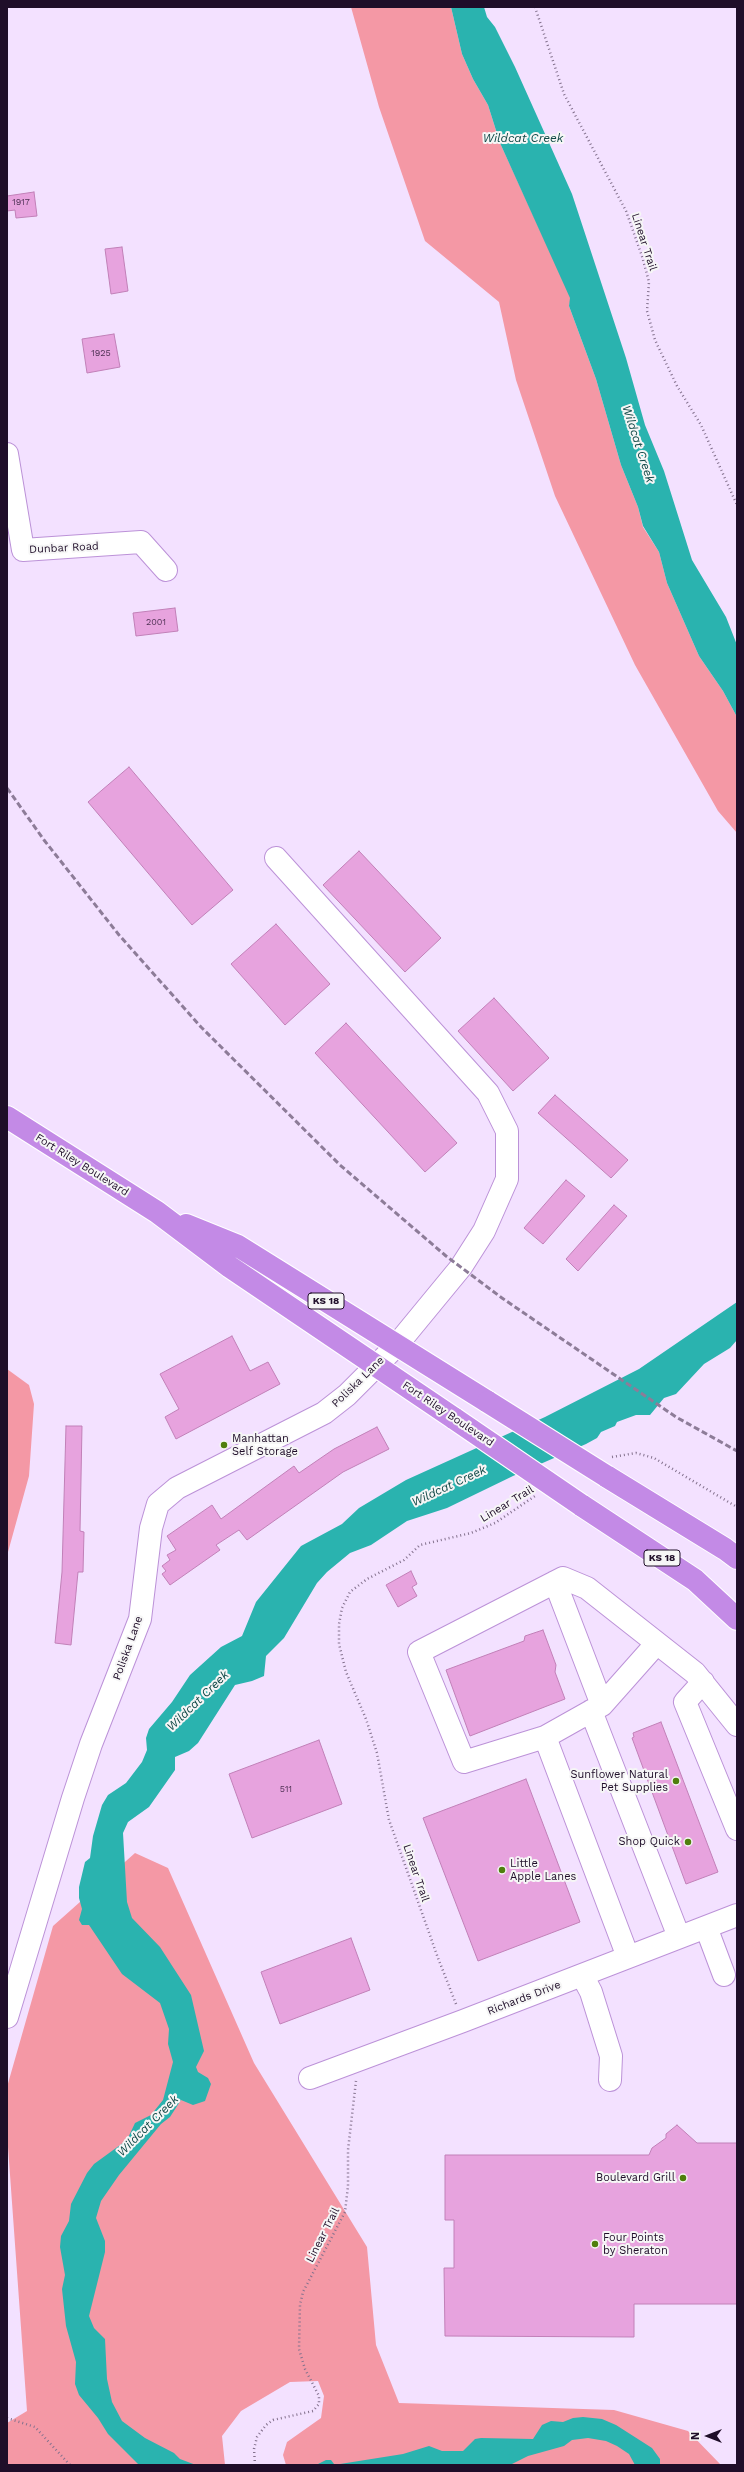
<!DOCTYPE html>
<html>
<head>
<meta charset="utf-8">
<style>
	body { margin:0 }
	#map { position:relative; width:744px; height:2472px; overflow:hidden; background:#f3e1ff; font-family:"Work Sans",sans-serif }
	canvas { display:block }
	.frame { position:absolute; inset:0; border:8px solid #1f0e29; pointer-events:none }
	.north { position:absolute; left:688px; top:2416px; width:40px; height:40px; -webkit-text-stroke:3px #f6f6f6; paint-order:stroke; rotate:270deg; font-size:11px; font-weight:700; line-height:16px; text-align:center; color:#1f0e29 }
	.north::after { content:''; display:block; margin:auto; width:14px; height:18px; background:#1f0e29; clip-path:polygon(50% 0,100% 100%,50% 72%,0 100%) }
</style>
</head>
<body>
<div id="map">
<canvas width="744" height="2472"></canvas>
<div class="frame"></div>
<div class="north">N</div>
</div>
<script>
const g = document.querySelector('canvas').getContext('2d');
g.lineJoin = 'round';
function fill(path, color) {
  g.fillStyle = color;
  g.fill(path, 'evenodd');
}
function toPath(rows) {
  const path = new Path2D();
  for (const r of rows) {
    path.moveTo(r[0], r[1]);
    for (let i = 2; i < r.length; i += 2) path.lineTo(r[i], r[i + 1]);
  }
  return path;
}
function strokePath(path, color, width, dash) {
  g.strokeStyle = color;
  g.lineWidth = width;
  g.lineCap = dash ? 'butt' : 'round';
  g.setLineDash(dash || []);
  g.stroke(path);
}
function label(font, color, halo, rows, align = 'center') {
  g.font = font + ' "Work Sans",sans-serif';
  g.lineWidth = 4;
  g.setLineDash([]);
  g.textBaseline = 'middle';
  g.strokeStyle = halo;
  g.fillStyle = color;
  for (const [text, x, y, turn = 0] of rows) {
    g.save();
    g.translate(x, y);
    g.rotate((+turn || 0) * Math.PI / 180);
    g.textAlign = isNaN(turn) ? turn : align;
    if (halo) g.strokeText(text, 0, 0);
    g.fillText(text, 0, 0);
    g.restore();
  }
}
fill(toPath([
	[351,7,451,7,462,54,473,79,488,105,500,143,571,298,569,306,596,379,621,465,638,507,643,527,659,552,667,583,699,656,723,691,737,717,737,833,718,811,635,665,555,496,516,380,499,302,425,241,379,107],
	[7,1369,29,1385,34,1404,29,1476,8,1552],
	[135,1853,168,1868,254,2063,367,2247,376,2345,399,2403,614,2410,688,2431,721,2465,286,2465,283,2455,287,2442,321,2418,324,2396,318,2381,290,2382,241,2411,222,2436,225,2465,7,2465,7,2423,27,2411,7,2133,7,2087,53,1926]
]), '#f498a5');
fill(toPath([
	[451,7,484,7,487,17,495,27,515,67,572,194,626,358,645,425,664,471,692,560,726,617,737,645,737,717,723,691,699,656,667,583,659,552,643,526,638,507,621,465,596,379,569,306,570,298,500,143,488,105,473,79,462,54],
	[737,1302,737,1340,730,1348,704,1364,676,1394,664,1398,650,1415,636,1415,617,1422,615,1426,601,1432,597,1438,586,1444,513,1476,447,1508,407,1521,371,1545,350,1553,327,1572,317,1583,284,1638,266,1656,264,1676,252,1681,235,1685,198,1743,189,1751,175,1757,175,1770,149,1807,128,1822,123,1833,127,1902,132,1918,160,1947,191,1995,204,2051,196,2067,198,2072,208,2078,211,2084,205,2101,193,2105,181,2100,170,2117,161,2124,119,2175,101,2201,96,2218,105,2241,105,2252,89,2316,94,2328,105,2339,107,2379,112,2402,122,2421,145,2438,174,2453,180,2459,196,2465,139,2465,108,2434,98,2418,79,2395,75,2384,76,2362,66,2326,62,2289,65,2275,60,2247,61,2236,69,2221,71,2204,87,2173,94,2164,127,2140,135,2123,151,2115,163,2100,173,2062,168,2044,169,2029,160,2003,122,1974,89,1925,82,1925,79,1920,82,1909,79,1898,79,1887,85,1862,90,1858,93,1836,102,1805,108,1795,126,1783,142,1762,147,1750,146,1738,149,1729,172,1702,190,1675,221,1647,242,1636,256,1602,301,1546,342,1524,359,1508,406,1480,545,1417,639,1369],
	[583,2417,602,2419,616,2425,652,2448,660,2459,660,2465,635,2465,629,2454,617,2446,606,2441,588,2438,572,2440,564,2446,528,2456,510,2465,316,2465,326,2460,331,2460,334,2464,340,2464,403,2454,429,2446,442,2451,463,2451,475,2439,481,2438,533,2439,542,2425,551,2421,563,2422,573,2418]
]), '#2ab3af');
const building = toPath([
	[34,192,37,216,16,218,15,210,7,211,7,196,34,192],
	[122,247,128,291,111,294,105,249,122,247],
	[114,334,120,367,87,373,82,339,114,334],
	[175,608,178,631,136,636,133,613,175,608],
	[129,767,233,890,192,925,88,802,129,767],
	[359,851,441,938,405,972,323,885,359,851],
	[276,924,330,984,285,1025,231,964,276,924],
	[494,998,549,1058,513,1091,458,1031,494,998],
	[346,1023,457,1143,425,1172,315,1053,346,1023],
	[555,1095,628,1160,611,1178,538,1113,555,1095],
	[566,1180,585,1196,543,1244,524,1228,566,1180],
	[614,1205,627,1216,578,1271,566,1259,614,1205],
	[232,1336,250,1371,268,1362,280,1384,176,1439,165,1417,179,1409,160,1374,232,1336],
	[66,1426,82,1426,80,1531,84,1532,83,1572,78,1572,71,1645,55,1643,62,1572,66,1426],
	[377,1427,389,1449,343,1472,247,1540,239,1530,216,1545,220,1550,170,1585,162,1574,166,1571,162,1566,170,1560,167,1555,176,1550,167,1536,212,1505,221,1519,294,1466,299,1473,334,1449,377,1427],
	[411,1571,417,1584,412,1587,417,1596,398,1607,386,1585,411,1571],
	[543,1630,556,1665,555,1672,565,1699,470,1736,446,1670,524,1641,525,1636,543,1630],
	[661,1722,718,1872,686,1884,632,1738,634,1737,633,1733,661,1722],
	[319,1740,342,1804,252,1838,229,1774,319,1740],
	[526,1779,580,1922,478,1961,423,1818,526,1779],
	[351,1938,370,1990,280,2024,261,1972,351,1938],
	[677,2125,697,2143,737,2143,737,2304,634,2304,634,2337,445,2336,444,2268,454,2268,454,2220,445,2220,445,2155,649,2155,652,2148,666,2138,666,2134,677,2125]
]);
fill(building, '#e7a3de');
strokePath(building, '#c180b8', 1);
const minor = toPath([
	[7,454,23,550,141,542,166,570],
	[555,1582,602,1705],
	[703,1682,685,1702,737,1829],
	[591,1711,679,1937],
	[545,1737,602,1705,657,1643],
	[706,1927,724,1975],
	[628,1957,545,1737,464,1762,419,1652,563,1578,587,1588,695,1673,737,1725],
	[582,1975,591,1992,611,2056,610,2080],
	[7,2017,73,1798,91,1744,140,1619,151,1528,158,1504,177,1488,324,1413,347,1395,396,1346,461,1267,484,1231,507,1179,507,1131,488,1093,276,858],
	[310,2078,463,2021,737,1915]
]);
const highway = toPath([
	[7,1117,157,1212,230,1267,455,1419],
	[186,1225,238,1246,488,1402],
	[606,1476,725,1549,737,1558],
	[581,1505,695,1580,737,1619]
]);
strokePath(minor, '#bc92d8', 24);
strokePath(highway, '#fff', 24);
strokePath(toPath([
	[535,7,564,94,626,211,642,256,649,282,647,311,655,340,677,386,701,425,737,505],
	[612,1457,636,1453,654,1458,737,1507],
	[456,2004,438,1958,389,1820,377,1753,366,1719,346,1672,339,1644,339,1624,342,1608,350,1592,367,1579,404,1560,420,1545,471,1533,495,1523,535,1496],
	[7,2418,35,2427,70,2465],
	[255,2465,254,2449,257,2437,266,2425,273,2420,313,2411,319,2404,319,2396,305,2369,299,2349,300,2305,303,2292,345,2212,348,2186,348,2150,356,2081]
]), '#84728e', 2.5, [1, 3]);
strokePath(minor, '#fff', 22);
strokePath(highway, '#c38ae6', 22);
strokePath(toPath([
	[7,788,44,840,119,935,201,1027,340,1165,446,1256,502,1298,676,1417,737,1451]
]), '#8d7c98', 3, [6, 3]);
const highwayBridge = toPath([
	[488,1402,606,1476],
	[455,1419,581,1505]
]);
strokePath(highwayBridge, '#fff', 24, []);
strokePath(highwayBridge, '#c38ae6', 22);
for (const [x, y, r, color] of [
	[224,1445,4,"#4f7f0d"],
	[676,1781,4,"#4f7f0d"],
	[688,1842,4,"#4f7f0d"],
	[502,1870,4,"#4f7f0d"],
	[683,2178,4,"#4f7f0d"],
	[595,2244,4,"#4f7f0d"]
]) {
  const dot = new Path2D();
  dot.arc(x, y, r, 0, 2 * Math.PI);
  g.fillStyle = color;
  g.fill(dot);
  strokePath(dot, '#f6f6f6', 1.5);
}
label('9px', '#513356', null, [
	["1917",21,202],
	["1925",101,353],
	["2001",156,622],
	["511",286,1789]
]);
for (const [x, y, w] of [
	[326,1301,36],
	[662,1558,36]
]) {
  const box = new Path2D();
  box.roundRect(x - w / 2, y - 8, w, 16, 3);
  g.fillStyle = '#f6f6f6';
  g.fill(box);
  strokePath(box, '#1f0e29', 1);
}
label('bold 10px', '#1f0e29', null, [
	["KS 18",326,1301],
	["KS 18",662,1558]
]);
label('11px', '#1f0e29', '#f6f6f6', [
	["Linear Trail",644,242,72],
	["Dunbar Road",64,548,-3],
	["Fort Riley Boulevard",82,1165,32],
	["Poliska Lane",358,1382,-44],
	["Fort Riley Boulevard",448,1414,34],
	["Linear Trail",507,1504,-31],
	["Poliska Lane",128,1648,-70],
	["Linear Trail",416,1873,71],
	["Richards Drive",524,1998,-21],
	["Linear Trail",323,2235,-63]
]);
label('11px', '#1f0e29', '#f6f6f6', [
	["Manhattan",232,1439],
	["Self Storage",232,1452],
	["Sunflower Natural",668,1775,"right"],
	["Pet Supplies",668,1788,"right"],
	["Shop Quick",680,1842,"right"],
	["Little",510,1864],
	["Apple Lanes",510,1877],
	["Boulevard Grill",675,2178,"right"],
	["Four Points",603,2238],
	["by Sheraton",603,2251]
], 'left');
label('italic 12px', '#114947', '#f6f6f6', [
	["Wildcat Creek",523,138],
	["Wildcat Creek",638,444,72],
	["Wildcat Creek",449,1486,-25],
	["Wildcat Creek",198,1701,-44],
	["Wildcat Creek",148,2126,-45]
]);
</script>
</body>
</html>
